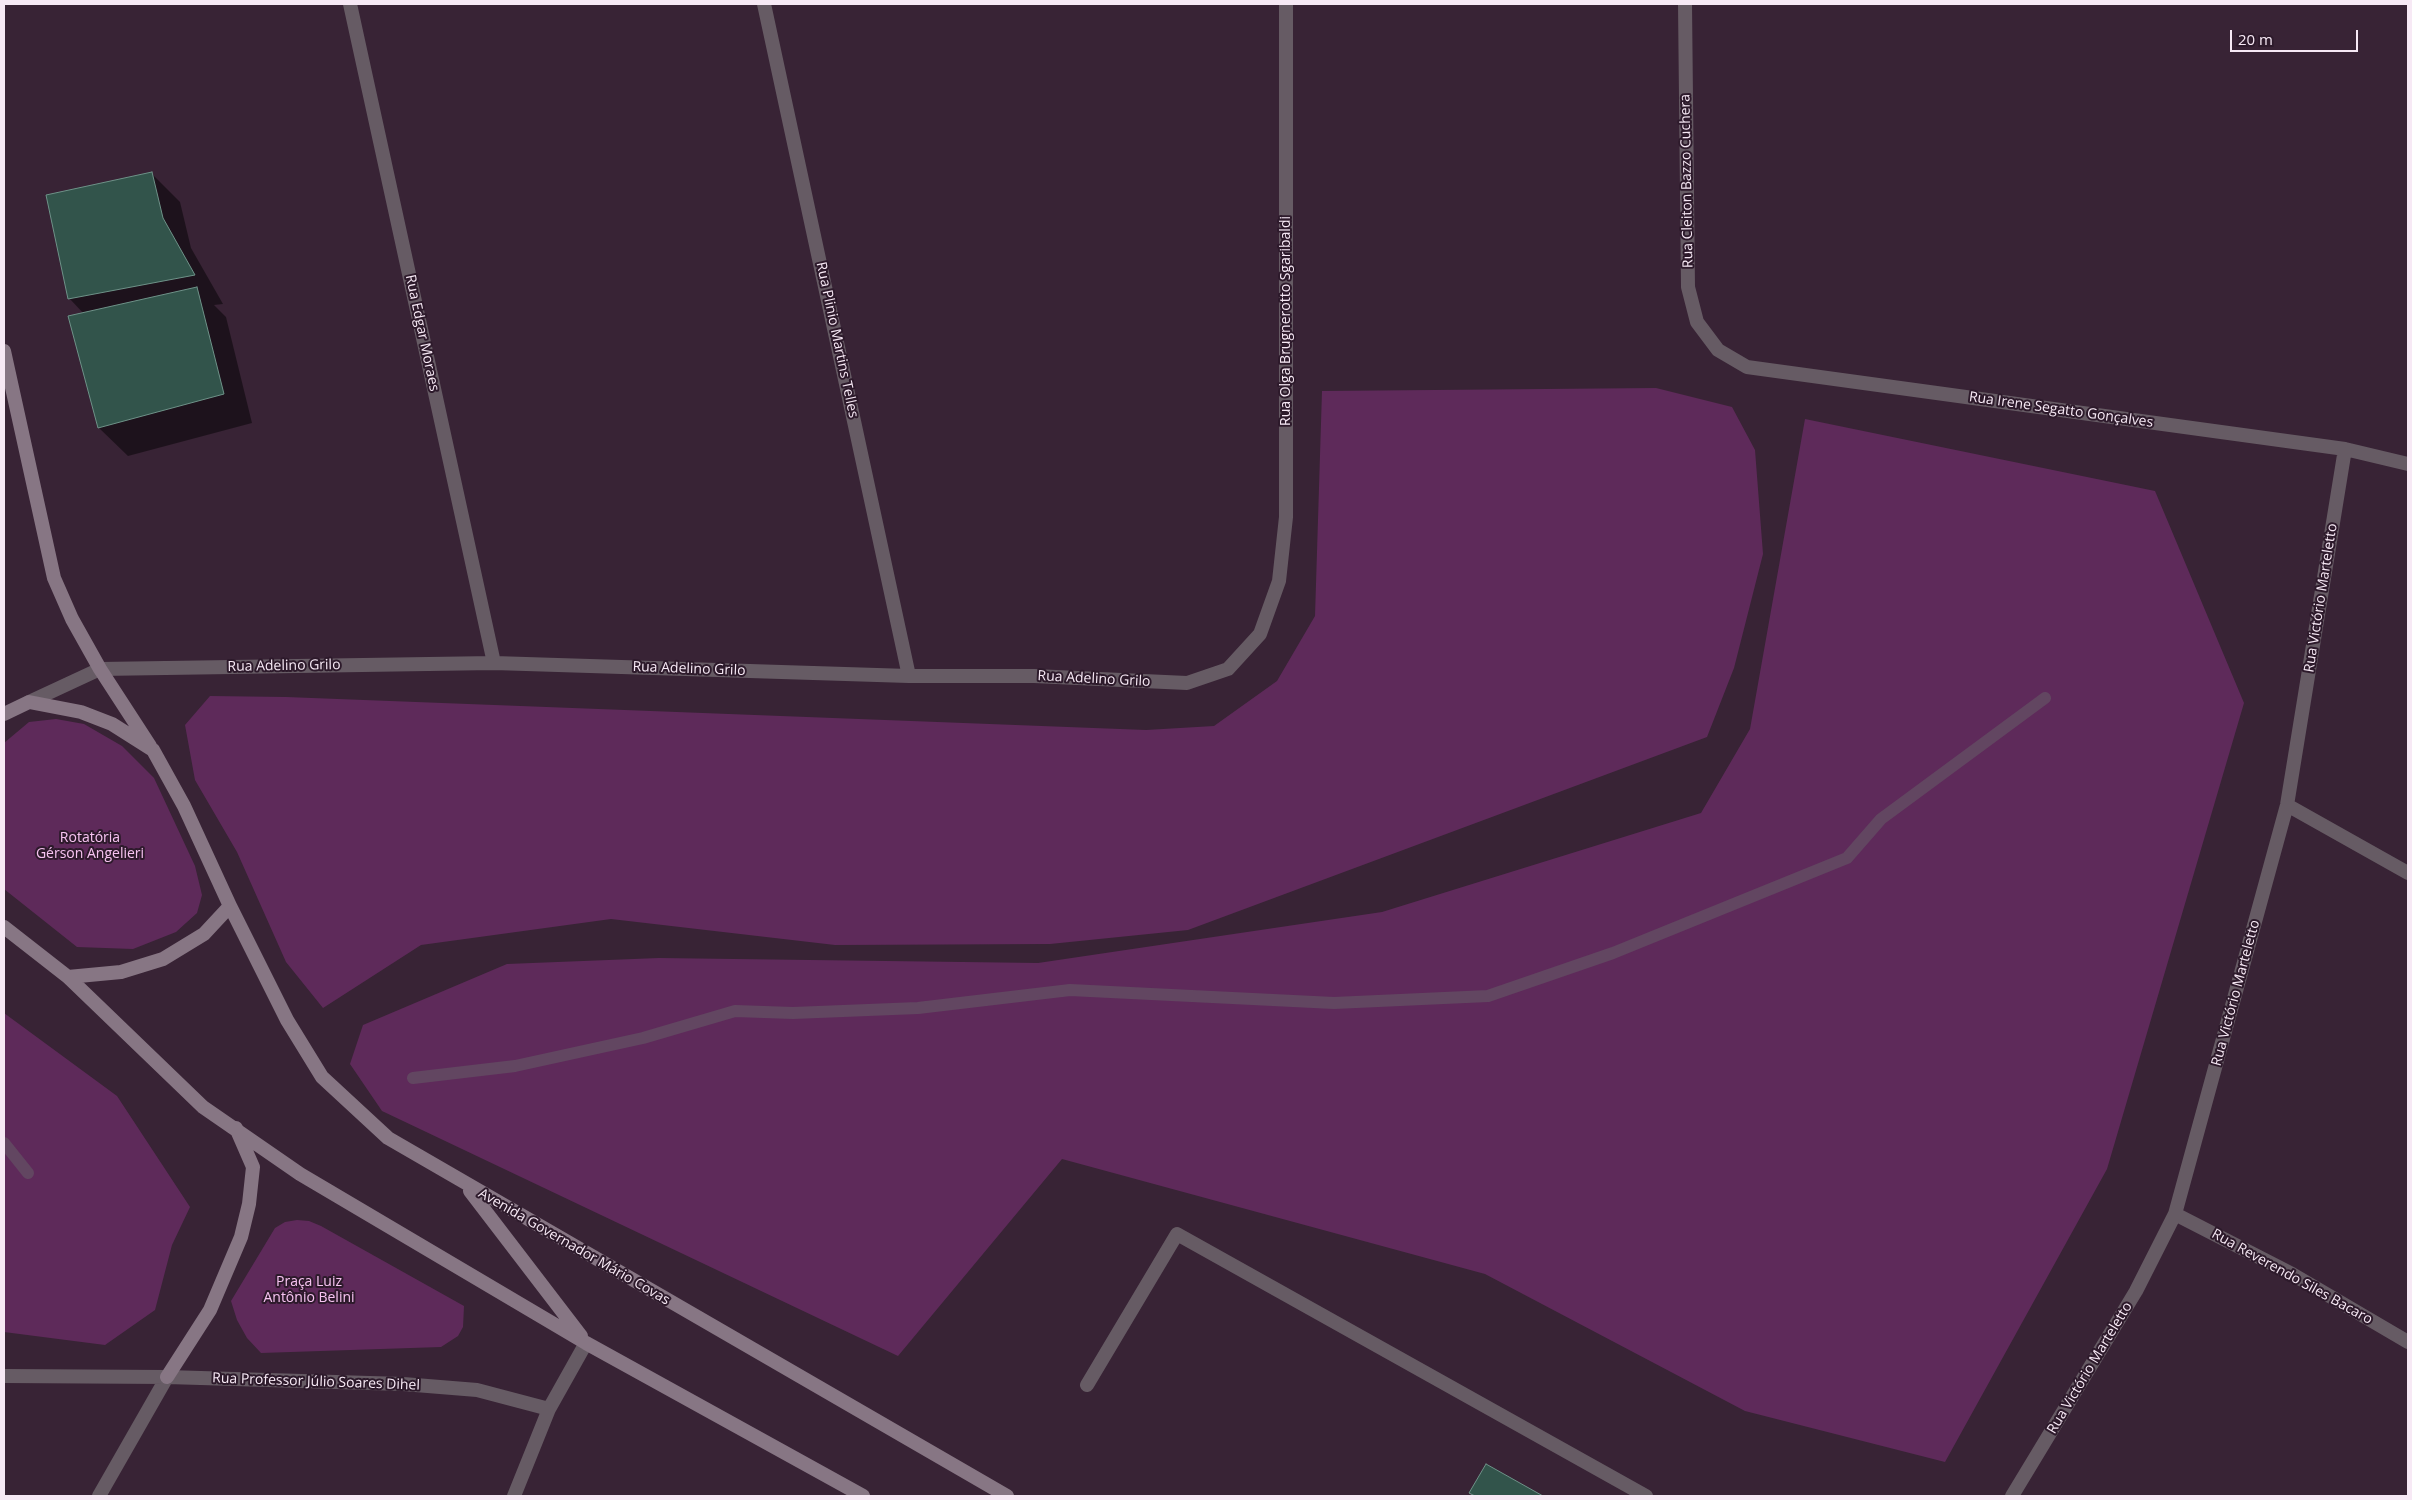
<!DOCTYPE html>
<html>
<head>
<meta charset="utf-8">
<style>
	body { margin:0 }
	#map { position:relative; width:2412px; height:1500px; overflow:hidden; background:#382335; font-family:"Open Sans",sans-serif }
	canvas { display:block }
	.frame { position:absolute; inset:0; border:5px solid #f7e9f5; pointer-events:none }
	.scale { position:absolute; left:2230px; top:30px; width:128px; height:22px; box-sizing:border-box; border:2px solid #f7e9f5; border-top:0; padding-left:6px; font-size:15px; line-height:18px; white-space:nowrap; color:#f7e9f5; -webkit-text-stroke:4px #2d1a2b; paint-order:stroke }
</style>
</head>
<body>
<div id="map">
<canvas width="2412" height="1500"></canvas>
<div class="frame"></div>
<div class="scale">20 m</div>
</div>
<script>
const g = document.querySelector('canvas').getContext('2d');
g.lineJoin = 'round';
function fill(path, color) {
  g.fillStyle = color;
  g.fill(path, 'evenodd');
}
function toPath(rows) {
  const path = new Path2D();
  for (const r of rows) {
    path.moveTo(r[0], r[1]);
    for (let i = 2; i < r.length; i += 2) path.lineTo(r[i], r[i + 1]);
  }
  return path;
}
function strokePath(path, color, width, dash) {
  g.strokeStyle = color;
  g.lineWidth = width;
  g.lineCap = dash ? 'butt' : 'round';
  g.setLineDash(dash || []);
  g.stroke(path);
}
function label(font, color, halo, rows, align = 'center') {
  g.font = font + ' "Open Sans",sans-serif';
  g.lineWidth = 4;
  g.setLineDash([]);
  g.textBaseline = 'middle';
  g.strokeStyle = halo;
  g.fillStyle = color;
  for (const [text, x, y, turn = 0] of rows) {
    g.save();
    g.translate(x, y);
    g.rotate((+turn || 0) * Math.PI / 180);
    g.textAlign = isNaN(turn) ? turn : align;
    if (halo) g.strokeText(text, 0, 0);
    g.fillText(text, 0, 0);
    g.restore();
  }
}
fill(toPath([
	[1656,388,1732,407,1755,450,1763,554,1734,668,1707,737,1188,930,1050,944,835,945,611,919,421,945,323,1008,286,962,237,852,195,780,185,725,210,696,286,697,1146,730,1214,726,1277,681,1315,616,1322,391],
	[1805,419,2155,491,2244,703,2107,1169,1945,1462,1745,1411,1485,1274,1062,1159,898,1356,382,1111,350,1064,363,1025,507,964,659,958,1038,963,1382,912,1701,813,1750,729],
	[56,719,84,724,122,746,154,778,195,866,202,895,197,913,176,932,133,949,77,947,4,889,4,743,29,722],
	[4,1013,117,1096,190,1207,172,1245,155,1310,105,1345,4,1332],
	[297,1220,309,1221,321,1226,464,1306,463,1327,458,1336,441,1347,261,1353,247,1338,237,1320,231,1301,275,1228,285,1222]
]), '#5e2a5a');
fill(toPath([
	[151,173,180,202,191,248,223,304,214,305,226,317,252,423,128,456,99,428,84,314,69,298],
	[1487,1466,1540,1496,1474,1496,1471,1493]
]), '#0007');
strokePath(toPath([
	[413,1078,515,1066,643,1038,735,1011,793,1013,918,1008,1070,990,1334,1003,1488,996,1613,953,1847,858,1881,819,2045,698],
	[4,1143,28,1173]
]), '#624661', 12);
const building = toPath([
	[152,172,163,218,195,275,68,299,46,195,152,172],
	[197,287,224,394,98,428,68,316,197,287],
	[1486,1464,1543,1496,1475,1496,1469,1493,1486,1464]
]);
fill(building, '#32544b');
strokePath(building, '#6e9288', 1);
strokePath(toPath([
	[1087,1385,1177,1234,1646,1496]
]), '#665b64', 14);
strokePath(toPath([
	[350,4,494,663],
	[764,4,909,676],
	[1685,4,1688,287,1697,322,1718,350,1747,367,2345,449,2408,464],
	[29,702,100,669,494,663,909,676,1034,676,1187,683,1228,669,1260,634,1279,581,1286,517,1286,4],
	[2287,805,2408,873],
	[2175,1214,2292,1274,2408,1342],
	[4,1376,167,1377,403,1384,477,1390,549,1409],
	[99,1496,167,1377],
	[514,1496,549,1409,586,1343],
	[2012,1496,2136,1291,2175,1214,2287,805,2345,449]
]), '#665b64', 14);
strokePath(toPath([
	[4,351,54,578,72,619,100,669,150,746],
	[4,714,29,702,81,712,112,724,153,750,184,806,230,906,204,934,163,959,121,972,68,977],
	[230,906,287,1020,322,1077,388,1138,1007,1496],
	[4,927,68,977,203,1107,300,1174,586,1343,863,1496],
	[470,1191,581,1336],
	[167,1377,210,1310,241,1237,249,1204,253,1167,236,1128]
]), '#877684', 14);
label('14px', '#f7e9f5', '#2d1a2b', [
	["Rua Cleiton Bazzo Cuchera",1687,181,-91],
	["Rua Olga Brugnerotto Sgaribaldi",1286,321,-90],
	["Rua Edgar Moraes",422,333,78],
	["Rua Plinio Martins Telles",837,340,78],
	["Rua Irene Segatto Gonçalves",2061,410,8],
	["Rua Victório Marteletto",2321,598,-81],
	["Rua Adelino Grilo",284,666,-1],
	["Rua Adelino Grilo",689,669,2],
	["Rua Adelino Grilo",1094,679,3],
	["Rua Victório Marteletto",2236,993,-75],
	["Avenida Governador Mário Covas",574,1247,30],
	["Rua Reverendo Siles Bacaro",2292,1277,29],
	["Rua Victório Marteletto",2090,1368,-59],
	["Rua Professor Júlio Soares Dihel",316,1382,2]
]);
label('14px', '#f7c3f1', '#2d1a2b', [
	["Rotatória",90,838],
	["Gérson Angelieri",90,854],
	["Praça Luiz",309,1282],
	["Antônio Belini",309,1298]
]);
</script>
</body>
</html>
